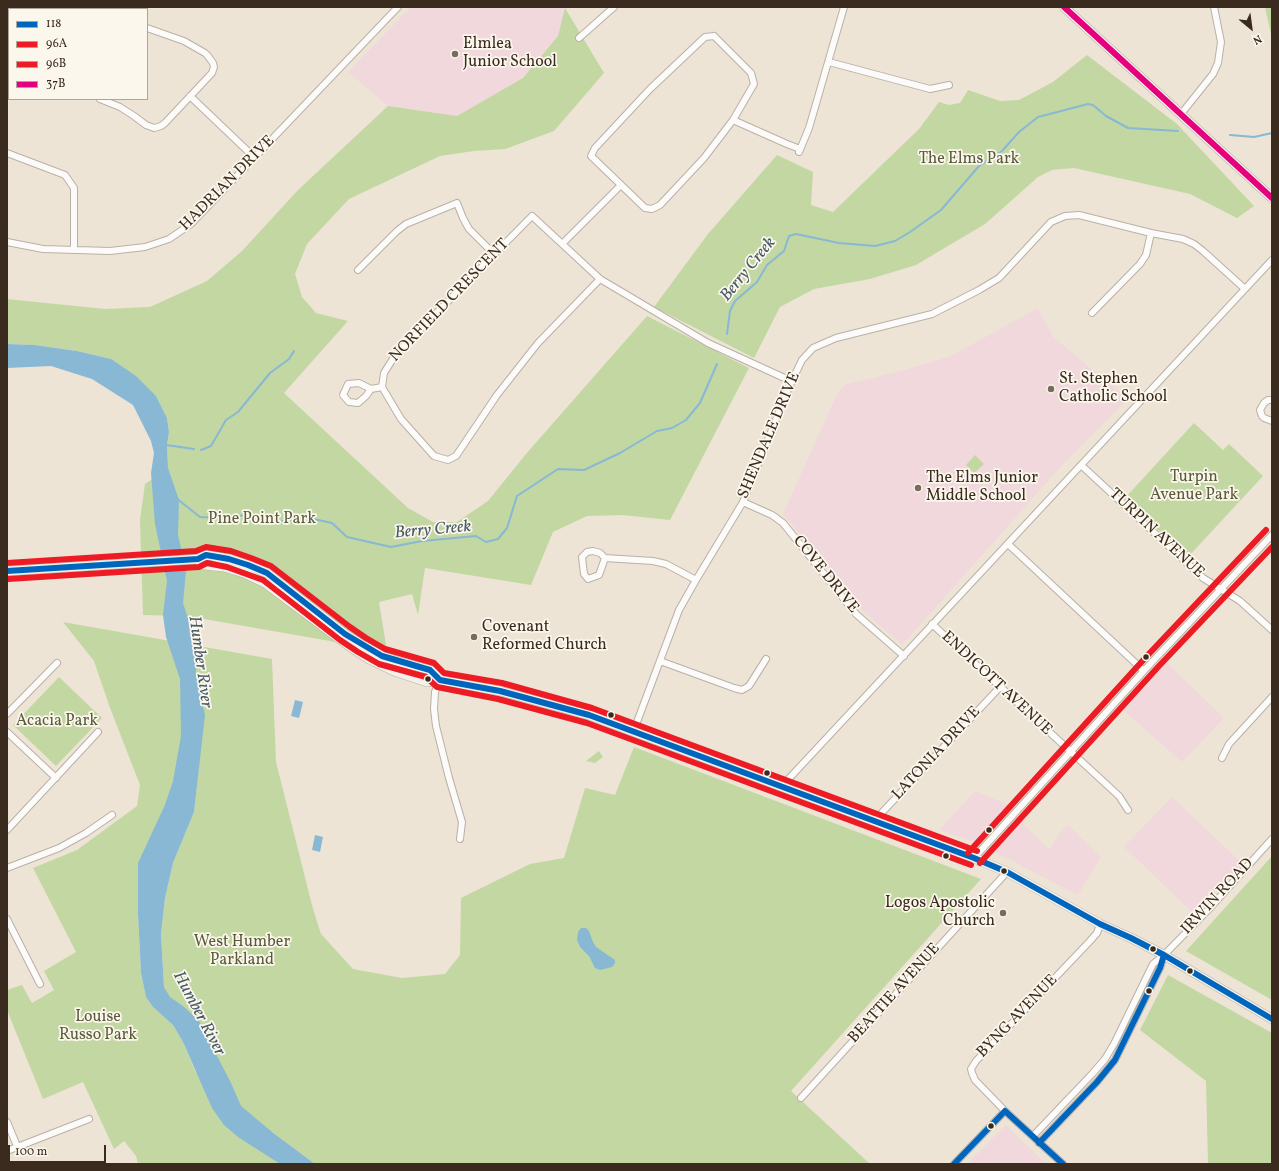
<!DOCTYPE html>
<html>
<head>
<meta charset="utf-8">
<style>
	body { margin:0 }
	#map { position:relative; width:1279px; height:1171px; overflow:hidden; background:#ede4d6; font-family:Vollkorn,serif }
	canvas { display:block }
	.frame { position:absolute; inset:0; border:8px solid #3b2a1e; pointer-events:none }
	.legend { position:absolute; left:8px; top:8px; width:140px; height:92px; box-sizing:border-box; background:#fbf7ec; border:1px solid #aea59a; margin:0; padding:5px 7px; list-style:none; font-size:12px; color:#3b2a1e }
	.legend li { display:flex; align-items:center; gap:8px; height:20px }
	.legend b { width:20px; border:1px solid #aea59a }
	.north { position:absolute; left:1231px; top:8px; width:40px; height:40px; -webkit-text-stroke:3px #fbf7ec; paint-order:stroke; rotate:151deg; font-size:11px; font-weight:700; line-height:16px; text-align:center; color:#3b2a1e }
	.north::after { content:''; display:block; margin:auto; width:14px; height:18px; background:#3b2a1e; clip-path:polygon(50% 0,100% 100%,50% 72%,0 100%) }
	.scale { position:absolute; left:8px; top:1145px; width:98px; height:18px; box-sizing:border-box; border:2px solid #3b2a1e; border-top:0; padding-left:5px; font-size:12px; line-height:14px; white-space:nowrap; color:#3b2a1e; -webkit-text-stroke:3px #fbf7ec; paint-order:stroke }
</style>
</head>
<body>
<div id="map">
<canvas width="1279" height="1171"></canvas>
<div class="frame"></div>
<ul class="legend">
<li><b style="height:5px;background:#0065bd"></b>118</li>
<li><b style="height:5px;background:#ed1c24"></b>96A</li>
<li><b style="height:5px;background:#ed1c24"></b>96B</li>
<li><b style="height:5px;background:#e5007d"></b>37B</li>
</ul>
<div class="north">N</div>
<div class="scale">100 m</div>
</div>
<script>
const g = document.querySelector('canvas').getContext('2d');
g.lineJoin = 'round';
function fill(path, color) {
  g.fillStyle = color;
  g.fill(path, 'evenodd');
}
function toPath(rows) {
  const path = new Path2D();
  for (const r of rows) {
    path.moveTo(r[0], r[1]);
    for (let i = 2; i < r.length; i += 2) path.lineTo(r[i], r[i + 1]);
  }
  return path;
}
function strokePath(path, color, width, dash) {
  g.strokeStyle = color;
  g.lineWidth = width;
  g.lineCap = dash ? 'butt' : 'round';
  g.setLineDash(dash || []);
  g.stroke(path);
}
function label(font, color, halo, rows, align = 'center') {
  g.font = font + ' Vollkorn,serif';
  g.lineWidth = 3.5;
  g.setLineDash([]);
  g.textBaseline = 'middle';
  g.strokeStyle = halo;
  g.fillStyle = color;
  for (const [text, x, y, turn = 0] of rows) {
    g.save();
    g.translate(x, y);
    g.rotate((+turn || 0) * Math.PI / 180);
    g.textAlign = isNaN(turn) ? turn : align;
    if (halo) g.strokeText(text, 0, 0);
    g.fillText(text, 0, 0);
    g.restore();
  }
}
fill(toPath([
	[411,7,565,7,565,8,558,36,523,78,457,116,388,106,348,72],
	[1038,308,1053,337,1128,399,1065,462,902,645,861,609,783,514,838,392,845,385,908,369,951,356],
	[1166,662,1224,718,1182,762,1122,709],
	[975,791,1009,805,974,842,939,830],
	[1172,797,1243,864,1194,914,1124,847],
	[1019,820,1050,850,1058,835,1068,825,1101,857,1078,895,995,852,997,846],
	[1006,1125,1046,1164,967,1164]
]), '#f0d8dc');
fill(toPath([
	[1265,7,1272,7,1272,39],
	[565,8,604,73,554,131,505,149,474,151,440,156,349,199,307,244,295,274,302,297,316,313,348,321,284,393,408,508,433,522,457,522,488,501,526,454,647,316,749,368,670,520,622,515,587,516,553,532,531,585,425,568,418,615,412,594,379,602,387,651,187,616,143,615,140,520,145,484,168,468,167,445,169,432,167,418,156,396,111,359,77,351,35,345,7,344,7,299,105,309,150,307,207,281,242,251,298,190,388,106,457,116,523,78,558,36],
	[1087,55,1177,124,1254,206,1237,218,1190,194,1074,168,1052,170,1038,177,985,224,916,265,870,279,814,289,780,307,754,358,654,307,708,234,777,155,813,172,811,205,833,212,919,129,939,102,949,105,960,103,968,90,1000,101,1019,100,1053,82],
	[1194,423,1223,450,1229,444,1263,476,1188,557,1124,499],
	[975,455,984,464,974,473,966,465],
	[63,622,272,659,276,762,313,909,321,934,353,969,402,978,445,974,460,955,461,898,530,864,564,858,585,788,615,795,634,747,981,879,791,1091,870,1164,315,1164,272,1132,256,1148,280,1164,138,1164,136,1156,124,1141,114,1149,83,1082,43,1099,7,1010,7,990,22,985,32,1003,54,990,44,971,76,952,33,868,77,850,137,806,140,785,110,708,94,661],
	[199,766,194,812,173,863,165,898,161,934,164,987,169,997,183,1006,197,1075,183,1042,173,1025,153,1007,146,997,141,973,138,914,164,807,173,781],
	[59,677,102,718,56,766,13,725],
	[599,751,603,757,595,763,586,761],
	[1272,856,1272,1000,1186,951],
	[1168,975,1272,1033,1272,1164,1208,1164,1206,1081,1140,1030]
]), '#c3d7a3');
fill(toPath([
	[7,344,35,345,77,351,111,359,136,376,156,396,167,418,169,432,167,445,168,468,179,500,178,535,186,571,183,603,196,643,196,674,205,715,194,812,173,863,165,898,161,934,164,987,170,997,183,1006,199,1021,231,1083,241,1106,272,1132,315,1164,280,1164,238,1137,224,1125,212,1108,183,1042,173,1025,153,1007,146,997,141,973,138,914,138,863,164,807,173,781,181,736,180,679,166,637,163,615,167,581,155,524,151,473,154,453,151,441,133,405,92,379,51,366,7,368],
	[295,700,303,702,299,718,291,716],
	[315,835,323,837,320,852,312,850],
	[581,928,586,928,589,931,593,942,596,947,615,960,615,963,612,967,600,970,595,968,589,956,580,947,577,940,578,932]
]), '#88b8d4');
strokePath(toPath([
	[1230,135,1254,137,1272,133],
	[727,334,730,311,735,301,757,282,767,265,784,251,789,236,796,234,839,243,875,246,895,241,910,232,941,210,979,166,1002,151,1019,132,1038,117,1088,104,1093,105,1106,116,1128,128,1178,131],
	[166,445,194,449],
	[201,450,211,446,226,420,238,412,270,373,289,359,294,351],
	[176,498,200,517,227,518,251,514,267,518,274,522,309,518,332,523,347,537,391,547,422,541,476,536,486,542,498,539,507,528,517,496,558,469,584,470,620,453,657,431,672,428,686,420,700,403,717,364]
]), '#88b8d4', 2);
const street = toPath([
	[89,7,94,9],
	[714,36,751,73,754,84,733,120,704,158,660,205,652,209,645,208,591,156,595,148,650,89,705,37,714,36],
	[579,38,614,7],
	[7,62,9,64],
	[829,62,930,89,949,85],
	[190,96,255,158],
	[100,99,120,107,134,116,146,125,154,128,161,126,165,123,212,73,214,67,213,63,208,56,205,53,184,41,147,28],
	[1181,114,1213,74,1218,63,1221,42,1214,7],
	[733,120,787,144,800,149],
	[799,152,809,128,844,7],
	[7,153,65,175,74,188,74,250],
	[7,242,43,249,110,251,145,247,169,239,191,224,398,7],
	[562,244,621,185],
	[358,270,397,231,406,224,457,203,463,218,469,229,494,254],
	[600,279,538,343,497,395,456,456,448,460,434,456,401,419,382,387,384,373,396,354,532,216,600,279,708,343,791,381],
	[1092,313,1140,264,1146,255,1151,233],
	[371,389,366,396,358,403,349,402,343,395,348,384,359,383,371,389,382,387],
	[1272,400,1268,400,1264,403,1260,410,1262,416,1264,418,1272,421],
	[1081,465,1203,578,1240,601,1272,630],
	[743,502,772,515,783,523,856,614,904,656],
	[1008,544,1144,671],
	[605,558,599,575,588,579,584,574,582,557,587,552,593,551,600,553,605,558,653,561,666,564,696,580],
	[932,624,1119,796,1128,810],
	[660,661,734,688,742,690,749,686,766,659],
	[440,680,435,692,434,709,436,726,449,778,462,822,460,839],
	[7,714,57,663],
	[632,731,637,722,679,610,696,580,743,502,789,387,802,360,813,348,836,338,932,314,979,290,999,278,1051,222,1065,216,1079,215,1151,233,1183,239,1194,244,1203,251,1245,289],
	[7,732,56,778],
	[1222,758,1229,744,1272,697],
	[782,786,1272,260],
	[874,821,1001,686],
	[7,830,98,732],
	[974,858,1152,662,1272,535],
	[7,868,59,848,86,833,112,815],
	[7,919,40,984],
	[801,1098,1007,872],
	[7,1122,17,1146],
	[1033,1136,1092,1074,1105,1059,1114,1044,1153,964,1164,955,1208,910,1272,839],
	[1039,1143,1097,1082,1115,1060,1160,968,1164,955],
	[7,1151,89,1119],
	[954,1164,1005,1111],
	[1063,1164,1005,1111,975,1080,972,1073,971,1069,976,1061,1090,941,1097,933,1100,924]
]);
const secondary = toPath([
	[1064,7,1272,198],
	[198,559,205,565,224,567,244,573,265,583,349,646,369,659,394,671,427,682,440,680,500,691,589,715,974,858,1007,872,1100,924,1131,938,1164,955,1272,1019],
	[7,571,198,559,206,555,229,559,248,565,267,573,345,634,362,645,382,656,396,661,430,670,440,680]
]);
strokePath(street, '#b8b1a7', 8);
strokePath(secondary, '#b8b1a7', 10);
strokePath(street, '#fcfbf9', 6);
strokePath(secondary, '#f4f1ea', 9);
strokePath(toPath([
	[7,571,198,559,206,555,229,559,248,565,267,573,345,634,382,656,430,670,440,680,500,691,589,715,974,858,1007,872,1100,924,1131,938,1164,955,1272,1019],
	[1005,1111,1063,1164],
	[1039,1143,1097,1082,1115,1060,1160,968,1164,955],
	[954,1164,1005,1111]
]), '#0065bd', 6);
strokePath(toPath([
	[8,579,199,567,207,563,227,567,263,580,340,640,358,652,379,664,426,677,437,687,498,699,587,723,971,865],
	[980,863,1158,667,1272,547]
]), '#ed1c24', 6);
strokePath(toPath([
	[7,563,196,551,206,547,231,551,251,558,271,566,350,627,366,638,385,649,434,663,444,673,502,683,592,708,977,851],
	[968,853,1146,657,1266,530]
]), '#ed1c24', 6);
strokePath(toPath([
	[1064,7,1272,198]
]), '#e5007d', 6);
for (const [x, y, r, color] of [
	[455,54,4,"#796b5e"],
	[1051,389,4,"#796b5e"],
	[918,488,4,"#796b5e"],
	[474,637,4,"#796b5e"],
	[1146,657,3.5,"#3b2a1e"],
	[428,679,3.5,"#3b2a1e"],
	[611,715,3.5,"#3b2a1e"],
	[767,773,3.5,"#3b2a1e"],
	[989,830,3.5,"#3b2a1e"],
	[946,856,3.5,"#3b2a1e"],
	[1004,871,3.5,"#3b2a1e"],
	[1003,913,4,"#796b5e"],
	[1153,949,3.5,"#3b2a1e"],
	[1190,971,3.5,"#3b2a1e"],
	[1149,991,3.5,"#3b2a1e"],
	[991,1126,3.5,"#3b2a1e"]
]) {
  const dot = new Path2D();
  dot.arc(x, y, r, 0, 2 * Math.PI);
  g.fillStyle = color;
  g.fill(dot);
  strokePath(dot, '#fbf7ec', 1.5);
}
label('16px', '#3b2a1e', '#fbf7ec', [
	["Elmlea",463,45],
	["Junior School",463,63],
	["St. Stephen",1059,380],
	["Catholic School",1059,398],
	["The Elms Junior",926,479],
	["Middle School",926,497],
	["Covenant",482,628],
	["Reformed Church",482,646],
	["Logos Apostolic",995,904,"right"],
	["Church",995,922,"right"]
], 'left');
label('16px', '#595b3a', '#fbf7ec', [
	["The Elms Park",969,160],
	["Turpin",1194,478],
	["Avenue Park",1194,496],
	["Pine Point Park",262,520],
	["Acacia Park",57,722],
	["West Humber",242,943],
	["Parkland",242,961],
	["Louise",98,1018],
	["Russo Park",98,1036]
]);
label('16px', '#3b2a1e', '#fbf7ec', [
	["HADRIAN DRIVE",228,184,-45],
	["NORFIELD CRESCENT",450,301,-46],
	["SHENDALE DRIVE",770,436,-67],
	["TURPIN AVENUE",1156,534,43],
	["COVE DRIVE",825,575,51],
	["ENDICOTT AVENUE",996,684,43],
	["LATONIA DRIVE",937,754,-47],
	["IRWIN ROAD",1218,897,-47],
	["BEATTIE AVENUE",895,994,-48],
	["BYNG AVENUE",1018,1017,-46]
]);
label('italic 17px', '#485b66', '#fbf7ec', [
	["Berry Creek",749,270,-51],
	["Berry Creek",433,531,-5],
	["Humber River",199,662,82],
	["Humber River",198,1014,62]
]);
</script>
</body>
</html>
